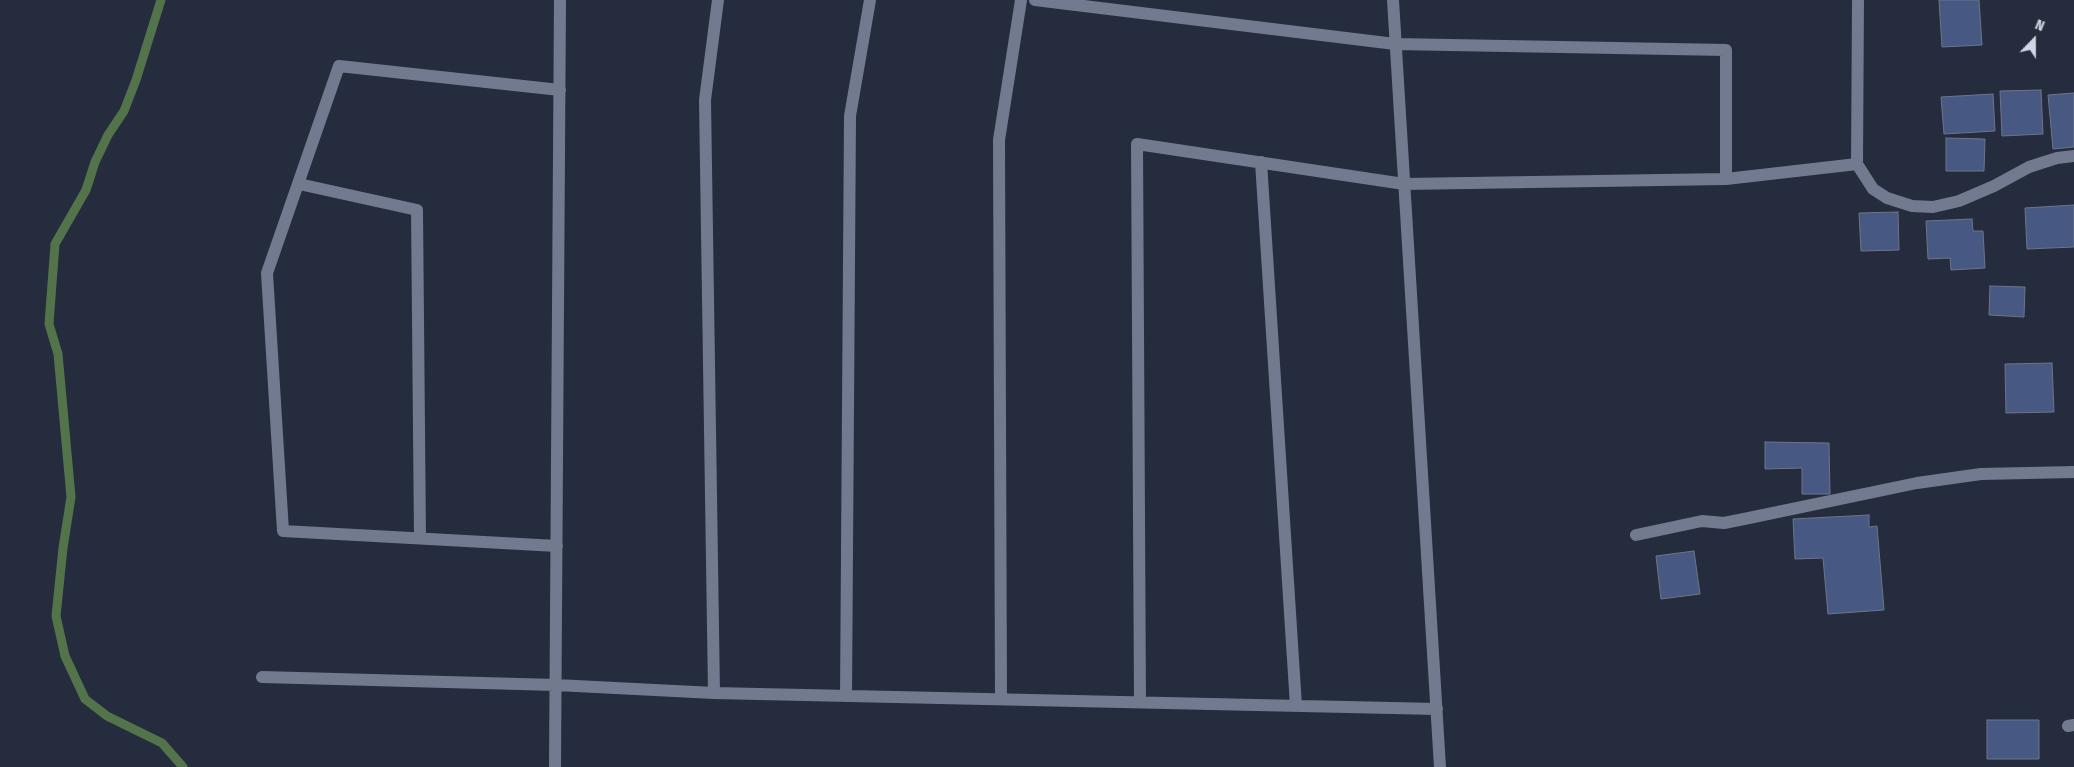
<!DOCTYPE html>
<html>
<head>
<meta charset="utf-8">
<style>
	body { margin:0 }
	#map { position:relative; width:2074px; height:767px; overflow:hidden; background:#252c3d; font-family:"Fira Sans Condensed",sans-serif }
	canvas { display:block }
	.north { position:absolute; left:2009px; top:15px; width:50px; height:50px; -webkit-text-stroke:4px #252c3d; paint-order:stroke; rotate:22deg; font-size:14px; font-weight:700; line-height:20px; text-align:center; color:#d1d6e2 }
	.north::after { content:''; display:block; margin:auto; width:18px; height:22px; background:#d1d6e2; clip-path:polygon(50% 0,100% 100%,50% 72%,0 100%) }
</style>
</head>
<body>
<div id="map">
<canvas width="2074" height="767"></canvas>
<div class="north">N</div>
</div>
<script>
const g = document.querySelector('canvas').getContext('2d');
g.lineJoin = 'round';
function toPath(rows) {
  const path = new Path2D();
  for (const r of rows) {
    path.moveTo(r[0], r[1]);
    for (let i = 2; i < r.length; i += 2) path.lineTo(r[i], r[i + 1]);
  }
  return path;
}
function strokePath(path, color, width, dash) {
  g.strokeStyle = color;
  g.lineWidth = width;
  g.lineCap = dash ? 'butt' : 'round';
  g.setLineDash(dash || []);
  g.stroke(path);
}
function fill(path, color) {
  g.fillStyle = color;
  g.fill(path, 'evenodd');
}
strokePath(toPath([
	[161,0,136,80,124,111,108,135,95,162,86,190,55,244,49,324,58,354,71,497,63,548,56,616,65,656,85,699,107,716,162,743,183,767]
]), '#53744a', 9);
const building = toPath([
	[1939,0,1979,0,1982,45,1942,47,1939,0],
	[2041,90,2043,134,2002,136,2000,91,2041,90],
	[2074,93,2074,147,2053,149,2048,95,2074,93],
	[1993,94,1995,131,1944,134,1941,97,1993,94],
	[1946,138,1985,139,1984,171,1946,171,1946,138],
	[2074,205,2074,247,2027,249,2025,208,2074,205],
	[1898,212,1899,250,1861,251,1859,213,1898,212],
	[1972,219,1973,231,1983,231,1985,268,1951,270,1950,258,1928,259,1926,221,1972,219],
	[1990,286,2025,287,2024,317,1989,315,1990,286],
	[2052,363,2054,412,2006,413,2005,364,2052,363],
	[1765,442,1829,443,1830,494,1802,494,1802,468,1765,469,1765,442],
	[1869,515,1869,527,1877,526,1884,610,1828,614,1823,558,1795,559,1793,519,1869,515],
	[1694,551,1700,594,1661,599,1656,556,1694,551],
	[1987,720,2039,720,2039,759,1987,759,1987,720]
]);
fill(building, '#475883');
strokePath(building, '#6d758a', 1);
strokePath(toPath([
	[1035,0,1395,44,1726,50,1726,179],
	[1393,0,1440,767],
	[1261,162,1296,706],
	[1857,164,1873,189,1887,198,1912,206,1933,207,1959,201,1994,186,2029,167,2057,158,2074,156],
	[299,184,417,210,420,538],
	[1636,535,1702,521,1724,523,1744,519,1917,483,1981,474,2074,472],
	[557,546,283,531,267,273,339,66,560,90],
	[262,677,556,685,714,693,1437,709],
	[714,693,705,100,718,0],
	[846,696,850,116,870,0],
	[1001,698,999,140,1021,0],
	[1140,701,1137,144,1404,184,1726,179,1857,164,1858,0],
	[2068,726,2074,725],
	[555,767,560,0]
]), '#727a8f', 12);
</script>
</body>
</html>
